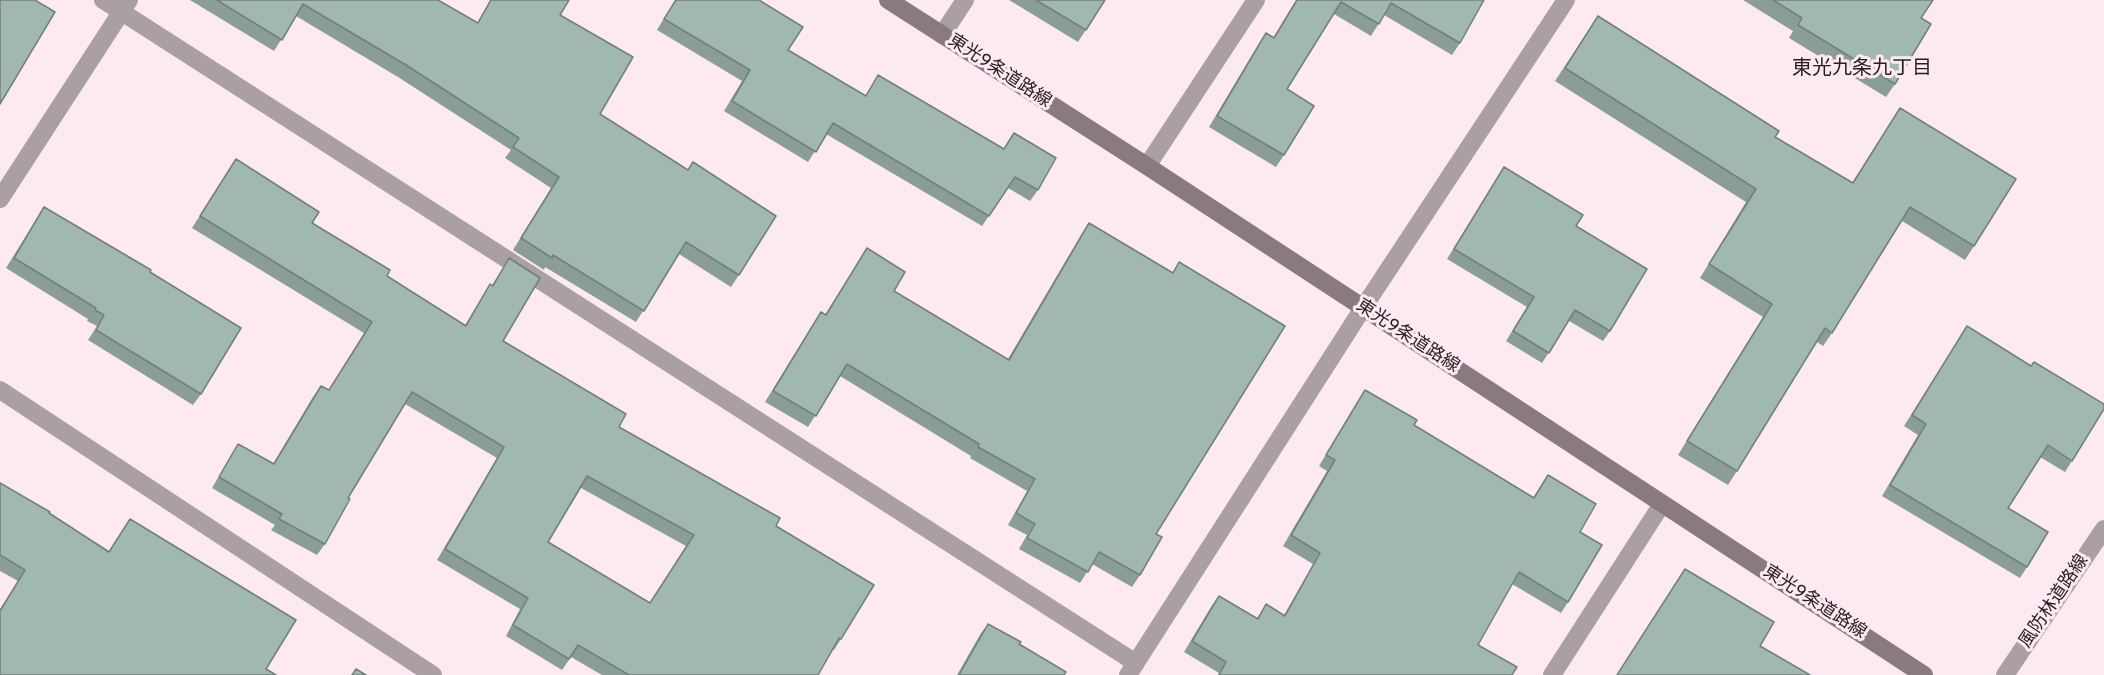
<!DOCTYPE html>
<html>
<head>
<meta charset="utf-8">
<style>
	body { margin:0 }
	canvas { display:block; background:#fde9f2 }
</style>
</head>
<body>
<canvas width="2104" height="675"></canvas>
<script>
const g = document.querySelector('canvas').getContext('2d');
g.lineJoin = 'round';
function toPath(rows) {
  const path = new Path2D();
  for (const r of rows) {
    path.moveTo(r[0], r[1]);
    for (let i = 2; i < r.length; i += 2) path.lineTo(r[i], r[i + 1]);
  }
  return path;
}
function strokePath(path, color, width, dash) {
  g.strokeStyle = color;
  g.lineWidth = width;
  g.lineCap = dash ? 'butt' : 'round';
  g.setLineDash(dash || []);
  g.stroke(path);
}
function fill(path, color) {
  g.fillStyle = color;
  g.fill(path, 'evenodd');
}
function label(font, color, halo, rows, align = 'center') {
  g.font = font + ' Overpass,"Noto Sans JP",sans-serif';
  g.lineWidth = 6;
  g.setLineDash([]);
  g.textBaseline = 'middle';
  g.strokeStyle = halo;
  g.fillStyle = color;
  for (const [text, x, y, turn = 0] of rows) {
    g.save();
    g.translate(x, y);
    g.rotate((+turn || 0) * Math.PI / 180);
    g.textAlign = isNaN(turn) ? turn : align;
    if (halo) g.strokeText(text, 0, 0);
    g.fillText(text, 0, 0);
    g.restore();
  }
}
strokePath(toPath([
	[103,0,1136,663],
	[942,35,965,0],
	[1147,166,1256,0],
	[0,199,129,0],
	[0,390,433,675],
	[1128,675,1363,308,1566,0],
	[1552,675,1662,504],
	[2005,675,2104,529]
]), '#aaa0a4', 18);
strokePath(toPath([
	[888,0,1147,166,1924,675]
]), '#887a80', 18);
fill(toPath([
	[190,0,438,0,477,23,490,0,569,0,560,15,600,114,739,275,731,287,679,254,636,322,545,267,544,270,513,250,551,188,505,158,511,150,398,77,296,16,274,51],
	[675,0,759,0,788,50,865,96,878,75,1004,149,1014,133,1038,190,1030,201,1008,188,982,226,826,134,808,162,724,111,742,81,657,30],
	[1009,0,1105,0,1078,42],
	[1296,0,1484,0,1460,43,1452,55,1384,15,1371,36,1334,14,1287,89,1284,155,1276,167,1209,127,1258,45,1266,33,1273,38],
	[1743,0,1933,0,1921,18,1895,84,1886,97,1789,38,1793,31],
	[1598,16,1775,137,1852,183,1900,108,1974,246,1965,260,1902,221,1832,333,1823,346,1817,342,1737,471,1728,485,1678,455,1763,317,1700,278,1746,202,1555,81],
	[236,159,312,223,387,276,465,325,483,295,490,284,492,285,509,258,503,341,619,427,776,526,841,639,834,650,833,650,818,675,602,675,571,657,562,670,506,636,520,609,437,560,497,458,405,404,348,498,325,544,317,555,271,530,275,525,212,488,231,455,238,444,273,464,313,397,321,386,329,390,364,333,192,228],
	[581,488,686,546,650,603,548,542],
	[1504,167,1576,226,1610,331,1603,341,1569,321,1542,363,1506,341,1527,307,1447,259],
	[44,207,150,272,201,394,193,405,88,340,97,326,87,321,88,319,6,268],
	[1089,223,1172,273,1179,262,1156,534,1140,575,1132,587,1092,564,1080,583,1019,549,1027,535,1008,525,1027,491,970,458,971,456,840,376,808,427,765,402,813,324,821,312,825,315,867,248,894,291,1008,359,1081,235],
	[1967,326,2072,461,2065,472,2040,457,2008,508,2027,567,2020,578,1882,496,1918,435,1904,426],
	[1365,390,1414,425,1533,498,1548,475,1580,532,1568,602,1561,613,1512,584,1478,645,1512,675,1218,675,1219,673,1184,652,1211,607,1219,596,1257,618,1266,604,1284,615,1313,564,1283,546,1327,471,1319,466,1358,401],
	[0,483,109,551,130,519,296,620,0,675,0,609,18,581,0,571],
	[988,624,1019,644,1064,675,957,675,981,633]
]), '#8a9e96');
const building = toPath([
	[0,0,35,0,55,12,0,104,0,0],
	[217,0,438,0,478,23,491,0,569,0,560,15,633,57,600,114,688,170,693,162,776,216,739,275,686,242,644,311,553,255,552,258,521,238,559,177,513,147,519,138,406,65,303,4,282,40,217,0],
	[676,0,759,0,803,27,788,50,866,96,878,75,1004,149,1014,133,1056,158,1038,190,1015,177,989,216,833,123,816,152,732,101,750,70,664,19,676,0],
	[1036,0,1105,0,1086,30,1036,0],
	[1297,0,1484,0,1460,43,1391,3,1379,24,1341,2,1287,89,1314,106,1284,155,1217,116,1266,33,1274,38,1297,0],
	[1773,0,1933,0,1921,18,1931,24,1895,84,1798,25,1802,18,1773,0],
	[1598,16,1779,131,1775,137,1853,183,1900,108,2016,179,1974,246,1910,207,1832,333,1825,328,1737,471,1687,441,1772,304,1709,264,1756,189,1565,68,1598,16],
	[236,159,319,212,312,223,390,270,387,276,466,326,490,284,493,286,509,258,540,278,503,341,626,414,619,427,780,518,776,526,874,585,841,639,839,638,818,675,629,675,578,645,569,659,513,625,528,598,445,549,504,447,412,392,348,498,350,499,325,544,279,519,282,514,219,477,238,444,274,464,321,386,329,390,372,322,200,216,236,159],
	[587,476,694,535,650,603,548,542,587,476],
	[1504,167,1583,215,1576,226,1647,269,1610,331,1575,310,1549,353,1513,331,1534,297,1454,249,1504,167],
	[44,207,151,270,150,272,241,328,201,394,96,330,104,315,95,310,96,308,14,258,44,207],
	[1089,223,1173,273,1179,262,1285,326,1156,534,1162,537,1140,575,1099,552,1088,572,1027,538,1035,524,1016,513,1035,479,978,447,979,444,847,364,816,416,773,391,821,312,826,315,867,248,905,272,894,291,1009,360,1089,223],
	[1967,326,2031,366,2034,362,2104,404,2104,409,2072,461,2048,445,2008,508,2048,532,2027,567,1890,485,1926,424,1912,415,1967,326],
	[1365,390,1417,420,1414,425,1534,498,1548,475,1596,504,1580,532,1602,545,1568,602,1519,572,1478,645,1517,667,1512,675,1219,675,1226,662,1192,641,1219,596,1258,619,1266,604,1285,616,1320,553,1291,535,1335,460,1326,455,1365,390],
	[0,483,50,512,49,513,109,552,130,519,296,620,266,669,276,675,0,675,0,611,25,570,0,555,0,483],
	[1685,569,1774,622,1760,646,1810,675,1617,675,1685,569],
	[988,624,1021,642,1019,644,1066,672,1064,675,959,675,988,624],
	[356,669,366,675,352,675,356,669]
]);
fill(building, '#a1b8ae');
strokePath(building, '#71817a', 1.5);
label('18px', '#261e22', '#fde9f2', [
	["東光9条道路線",999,72,33],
	["東光9条道路線",1407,337,33],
	["風防林道路線",2055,602,-56],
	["東光9条道路線",1814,603,33]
]);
label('20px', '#261e22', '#fde9f2', [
	["東光九条九丁目",1862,70]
]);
</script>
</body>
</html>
